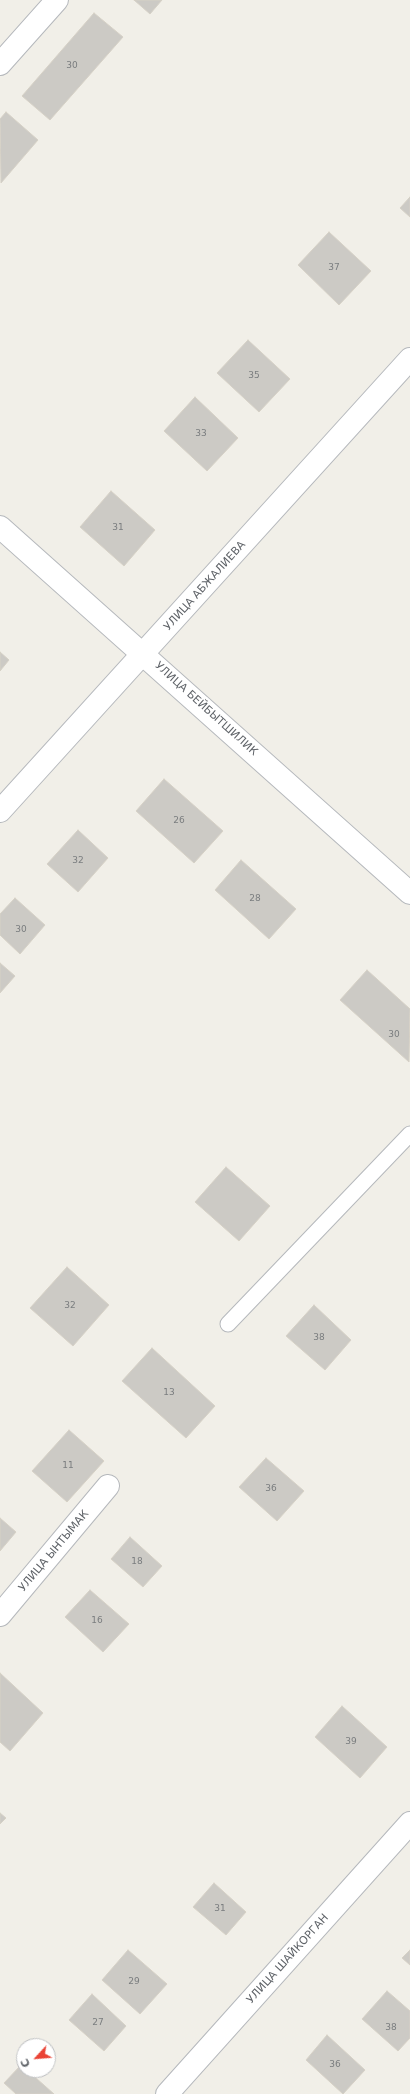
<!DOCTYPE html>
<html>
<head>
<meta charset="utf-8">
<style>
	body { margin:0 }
	#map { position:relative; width:410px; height:2094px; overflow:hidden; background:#f1efe8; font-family:"DejaVu Sans",sans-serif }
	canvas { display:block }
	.north { position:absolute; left:16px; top:2038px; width:40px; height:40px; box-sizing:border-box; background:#fff; border:1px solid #bfc1c3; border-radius:50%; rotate:244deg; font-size:11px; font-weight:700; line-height:16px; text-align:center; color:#5f6368 }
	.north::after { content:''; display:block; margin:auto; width:14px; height:18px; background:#ea4335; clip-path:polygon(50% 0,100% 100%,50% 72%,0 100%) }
</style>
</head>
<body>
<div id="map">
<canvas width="410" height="2094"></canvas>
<div class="north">С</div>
</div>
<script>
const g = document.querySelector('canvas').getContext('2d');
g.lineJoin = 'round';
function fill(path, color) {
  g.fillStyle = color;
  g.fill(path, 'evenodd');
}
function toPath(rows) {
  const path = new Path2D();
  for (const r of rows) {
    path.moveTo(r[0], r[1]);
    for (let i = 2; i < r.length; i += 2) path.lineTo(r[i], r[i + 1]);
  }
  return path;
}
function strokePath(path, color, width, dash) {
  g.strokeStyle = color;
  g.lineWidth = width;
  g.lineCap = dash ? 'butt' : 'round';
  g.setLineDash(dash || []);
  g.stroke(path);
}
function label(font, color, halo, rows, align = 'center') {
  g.font = font + ' "DejaVu Sans",sans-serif';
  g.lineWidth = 4;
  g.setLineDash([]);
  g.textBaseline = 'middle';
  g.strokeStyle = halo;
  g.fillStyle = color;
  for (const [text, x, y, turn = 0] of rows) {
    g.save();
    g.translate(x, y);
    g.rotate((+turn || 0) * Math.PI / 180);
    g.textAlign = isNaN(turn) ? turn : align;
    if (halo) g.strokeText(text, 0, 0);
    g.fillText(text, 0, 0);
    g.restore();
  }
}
const building = toPath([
	[134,0,162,0,150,14,134,0],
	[94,13,123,37,50,120,22,96,94,13],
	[6,112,38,140,1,183,0,119,6,112],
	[410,197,410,217,400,208,410,197],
	[329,232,371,271,339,305,298,265,329,232],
	[248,340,290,379,259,412,217,373,248,340],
	[195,397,238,438,207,471,164,431,195,397],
	[111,491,155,530,124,566,80,527,111,491],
	[0,652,9,660,0,671,0,652],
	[164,779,223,831,194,863,136,811,164,779],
	[78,830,108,858,78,892,47,864,78,830],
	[241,860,296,909,269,939,215,890,241,860],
	[15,898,45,925,20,954,0,935,0,914,15,898],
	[0,963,15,976,0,993,0,963],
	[367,970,410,1009,409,1062,340,1000,367,970],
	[226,1167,270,1206,239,1241,195,1202,226,1167],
	[67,1267,109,1305,73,1346,30,1308,67,1267],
	[314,1305,351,1340,325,1370,286,1336,314,1305],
	[152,1348,215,1406,186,1438,122,1381,152,1348],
	[69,1430,104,1461,67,1502,32,1471,69,1430],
	[266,1458,304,1491,277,1521,239,1487,266,1458],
	[0,1518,16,1532,0,1551,0,1518],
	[130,1537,162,1566,143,1587,111,1559,130,1537],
	[90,1590,129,1624,103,1652,65,1617,90,1590],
	[0,1673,43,1713,10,1751,0,1742,0,1673],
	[342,1706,387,1747,360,1778,315,1737,342,1706],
	[0,1813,6,1818,0,1824,0,1813],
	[214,1883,246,1912,226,1935,193,1907,214,1883],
	[128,1950,167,1984,140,2014,102,1980,128,1950],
	[410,1950,410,1965,402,1958,410,1950],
	[387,1991,410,2011,410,2038,398,2051,362,2019,387,1991],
	[92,1994,126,2026,104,2051,69,2020,92,1994],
	[327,2035,365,2070,343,2094,306,2060,327,2035],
	[21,2065,24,2070,27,2070,54,2094,16,2094,4,2083,21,2065]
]);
fill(building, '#cccac5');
strokePath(building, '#d6d1c6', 1);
const service = toPath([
	[228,1324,410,1134]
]);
const minor = toPath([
	[0,64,57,0],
	[0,527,410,893],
	[0,1615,108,1486]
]);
const tertiary = toPath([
	[0,811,410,359],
	[167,2094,410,1823]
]);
strokePath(service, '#b5b8bc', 17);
strokePath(minor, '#b5b8bc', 24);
strokePath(tertiary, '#b5b8bc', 24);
strokePath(service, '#fff', 15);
strokePath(minor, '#fff', 22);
strokePath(tertiary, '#fff', 22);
label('9px', '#7a7d7f', null, [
	["30",72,66],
	["37",334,268],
	["35",254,376],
	["33",201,434],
	["31",118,528],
	["26",179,821],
	["32",78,861],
	["28",255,899],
	["30",21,930],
	["30",394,1035],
	["32",70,1306],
	["38",319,1338],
	["13",169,1393],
	["11",68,1466],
	["36",271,1489],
	["18",137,1562],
	["16",97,1621],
	["39",351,1742],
	["31",220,1909],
	["29",134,1982],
	["27",98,2023],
	["38",391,2028],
	["36",335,2065]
]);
label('11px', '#5f6368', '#fff', [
	["УЛИЦА АБЖАЛИЕВА",205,586,-48],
	["УЛИЦА БЕЙБЫТШИЛИК",206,709,42],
	["УЛИЦА ЫНТЫМАК",54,1551,-50],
	["УЛИЦА ШАЙКОРГАН",288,1959,-48]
]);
</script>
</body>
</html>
